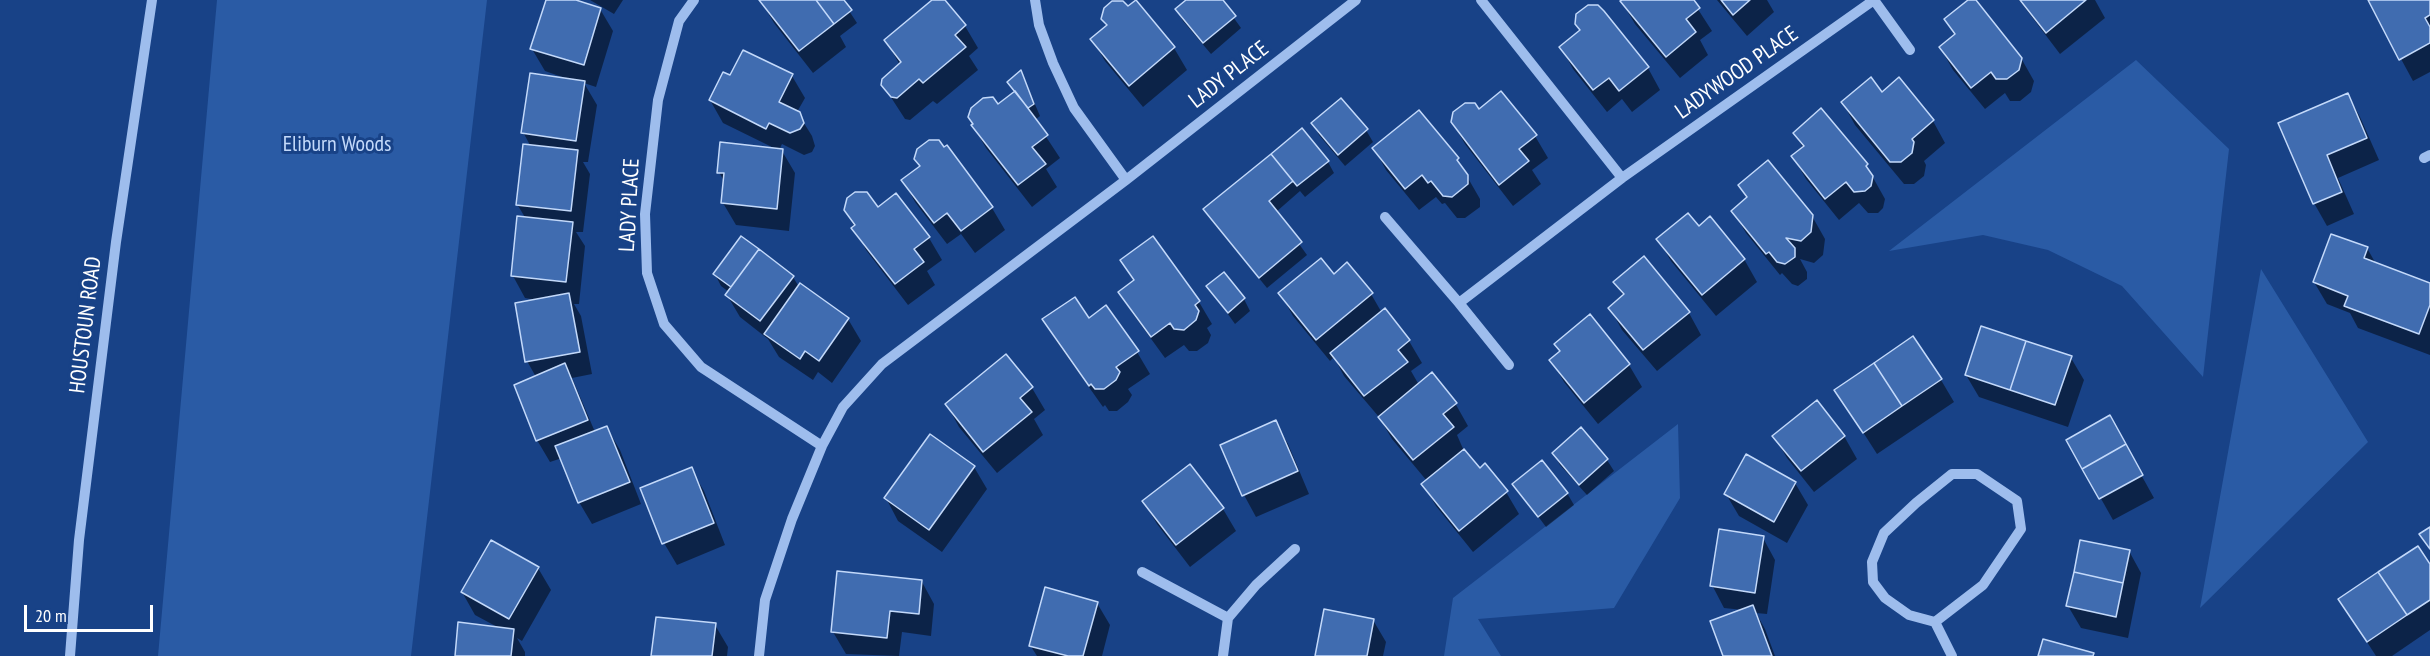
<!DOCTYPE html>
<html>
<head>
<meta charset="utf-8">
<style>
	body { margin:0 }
	#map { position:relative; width:2430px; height:656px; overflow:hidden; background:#184287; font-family:"PT Sans Narrow",sans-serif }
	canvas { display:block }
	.scale { position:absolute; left:24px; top:605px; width:129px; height:27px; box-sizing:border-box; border:3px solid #fff; border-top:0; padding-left:8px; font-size:18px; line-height:21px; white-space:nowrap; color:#fff; -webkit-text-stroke:4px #184287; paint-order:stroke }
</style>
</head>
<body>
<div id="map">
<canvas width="2430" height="656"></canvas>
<div class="scale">20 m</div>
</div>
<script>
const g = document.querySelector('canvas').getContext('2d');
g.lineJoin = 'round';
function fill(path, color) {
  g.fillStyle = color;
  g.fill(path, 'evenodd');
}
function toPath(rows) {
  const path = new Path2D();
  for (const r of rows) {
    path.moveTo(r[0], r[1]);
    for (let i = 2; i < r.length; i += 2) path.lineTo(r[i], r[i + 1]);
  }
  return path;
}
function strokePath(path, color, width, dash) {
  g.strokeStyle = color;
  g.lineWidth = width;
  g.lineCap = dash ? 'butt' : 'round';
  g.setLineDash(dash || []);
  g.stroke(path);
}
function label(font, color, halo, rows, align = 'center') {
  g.font = font + ' "PT Sans Narrow",sans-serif';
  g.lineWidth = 6;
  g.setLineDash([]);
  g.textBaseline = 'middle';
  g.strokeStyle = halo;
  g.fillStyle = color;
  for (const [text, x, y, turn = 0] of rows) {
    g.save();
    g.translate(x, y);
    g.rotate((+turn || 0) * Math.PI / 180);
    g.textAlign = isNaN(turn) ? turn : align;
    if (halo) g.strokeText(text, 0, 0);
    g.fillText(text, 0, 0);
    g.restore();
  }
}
fill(toPath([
	[217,0,487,0,411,656,158,656],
	[2136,60,2229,149,2203,377,2122,286,2048,250,1983,235,1889,251],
	[2261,269,2368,442,2200,608],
	[1678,424,1680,498,1614,608,1478,619,1501,656,1444,656,1453,598]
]), '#2a5ba5');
fill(toPath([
	[547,0,571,0,600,9,613,31,596,87,584,83,597,105,588,162,583,162,590,174,583,232,576,232,585,246,579,304,574,304,581,316,592,374,572,378,595,432,607,428,620,450,641,504,592,524,579,502,562,458,550,462,537,440,536,377,527,361,536,300,525,298,513,276,526,219,517,204,531,147,523,132,565,78,545,71,532,49],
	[590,0,623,0,614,14],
	[842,0,857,23,840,36,846,47,813,73,774,23,761,1],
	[934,0,943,0,965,26,978,48,969,56,978,70,937,104,933,101,910,120,905,119,883,85,900,65,886,41],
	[1188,0,1221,0,1241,28,1211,54,1183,21,1177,10],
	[1624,0,1692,0,1712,31,1700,40,1708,55,1680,78,1635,24,1622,2],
	[1717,0,1767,0,1774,12,1747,36],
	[1971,0,1974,0,2021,58,2034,81,2031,92,2020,101,2010,101,2005,93,1985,109,1953,70,1940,47,1955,36,1946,20],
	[2019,0,2095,0,2105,18,2060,54],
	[2369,0,2430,0,2430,72,2413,81],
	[1103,19,1174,48,1187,70,1143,107,1105,61,1092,39,1107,27],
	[1576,24,1648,68,1660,90,1632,112,1622,99,1607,112,1573,69,1561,47,1581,31],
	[1021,72,1040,116,1035,120,1060,158,1046,169,1057,187,1032,207,986,148,973,126,1015,93,1009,82],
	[792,76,805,98,797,112,812,136,815,146,812,152,804,155,782,144,779,150,782,151,795,173,789,231,736,225,723,203,725,183,719,172,778,150,723,123,710,100,731,77],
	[1899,80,1933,121,1945,143,1924,161,1926,165,1924,176,1914,184,1904,184,1855,125,1843,103,1882,94],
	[2348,95,2360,117,2379,160,2338,178,2354,214,2327,226,2314,203,2280,123],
	[1479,111,1535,136,1548,158,1532,170,1541,184,1513,206,1465,144,1452,122],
	[1313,123,1366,130,1373,142,1345,166,1319,135],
	[1795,133,1866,165,1885,199,1883,208,1878,213,1868,213,1859,203,1839,220,1806,179,1793,157,1803,148],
	[1374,148,1457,159,1480,199,1480,207,1465,218,1457,218,1445,203,1442,204,1436,197,1419,210,1386,170],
	[1328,162,1334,173,1305,197,1300,191,1276,212,1307,255,1267,288,1212,221,1205,209],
	[921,167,992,208,1005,230,975,253,961,234,947,244,915,202,903,180],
	[1740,186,1812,216,1825,239,1823,255,1814,263,1800,259,1807,272,1807,279,1798,286,1792,284,1782,273,1780,275,1746,233,1733,211,1747,199],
	[896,195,929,238,942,260,927,271,935,285,908,305,866,250,846,210,877,209],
	[1699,228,1744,259,1757,282,1716,316,1671,261,1658,239],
	[1152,238,1199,302,1212,324,1207,328,1211,335,1208,343,1197,351,1189,351,1184,345,1165,358,1133,314,1120,292,1134,282,1122,261],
	[2367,248,2376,264,2430,285,2430,355,2358,328,2350,313,2327,304,2314,282],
	[1347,265,1371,294,1382,313,1385,311,1409,341,1422,363,1411,371,1419,385,1455,403,1468,426,1457,435,1464,451,1479,470,1506,492,1519,514,1473,552,1436,506,1423,484,1427,481,1392,439,1379,417,1344,376,1334,357,1330,361,1293,316,1280,293,1334,276],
	[715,274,793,277,799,287,848,319,861,341,832,383,818,372,813,380,779,357,768,339,740,317,727,295,729,292,721,286],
	[1615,282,1689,313,1701,335,1657,371,1622,330,1610,308,1624,297],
	[1208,286,1244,299,1250,311,1235,324],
	[1589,316,1629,365,1642,387,1598,424,1564,382,1551,360,1561,352],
	[1044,320,1089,320,1137,352,1150,374,1128,389,1132,395,1128,402,1117,411,1109,411,1105,405,1103,407,1057,342],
	[1006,356,1032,388,1045,410,1034,419,1043,435,997,473,959,427,947,405],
	[2071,358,2084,380,2068,427,1979,397,1966,375],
	[1941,380,1954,402,1877,454,1836,390],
	[2109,417,2154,498,2113,520,2068,440],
	[1275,422,1288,444,1309,494,1256,517,1244,495],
	[1774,436,1844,436,1857,459,1814,492,1787,458],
	[1554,454,1607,460,1614,471,1587,495,1560,465],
	[974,467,987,489,942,552,898,521,886,498],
	[1190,467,1223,509,1236,531,1190,567,1157,524,1144,502],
	[691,469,704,491,725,545,677,565,664,543],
	[1795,483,1808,505,1787,543,1739,516,1726,494],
	[1514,484,1567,493,1574,505,1546,527],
	[1763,538,1775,560,1767,614,1756,613,1765,629,1775,656,1725,656,1743,610,1724,608,1712,585],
	[2129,551,2141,573,2128,638,2081,628,2068,606],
	[2430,566,2430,630,2392,656,2376,656,2340,600],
	[538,568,551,590,522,641,517,638,525,652,525,656,456,656,501,629,475,615,462,592],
	[922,582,934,604,931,636,902,632,899,656,846,654,833,632],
	[1097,603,1110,625,1102,656,1037,656,1030,645],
	[1373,620,1386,642,1383,656,1317,656],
	[715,625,728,647,727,656,653,656]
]), '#0007');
const building = toPath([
	[546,0,576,0,601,8,584,65,530,49,546,0],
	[759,0,816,0,834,24,799,51,759,0],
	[816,0,844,0,852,10,834,24,816,0],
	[932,0,945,0,966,25,955,35,966,47,923,83,919,79,897,98,891,97,881,85,882,79,901,62,884,40,932,0],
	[1136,0,1175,47,1129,86,1090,39,1107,25,1101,19,1104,8,1112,1,1123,1,1128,6,1136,0],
	[1186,0,1223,0,1236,16,1203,43,1175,9,1186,0],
	[1622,0,1694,0,1700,8,1686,19,1696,32,1666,57,1620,1,1622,0],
	[1721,0,1750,0,1733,15,1721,0],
	[1968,0,1976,0,2022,58,2019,70,2007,79,1996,79,1991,72,1971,88,1939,47,1955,34,1944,19,1968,0],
	[2020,0,2086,0,2046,33,2020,0],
	[2368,0,2430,0,2430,15,2425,18,2430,27,2430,43,2399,60,2368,0],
	[1588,5,1598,5,1604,11,1649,67,1619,91,1609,78,1593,90,1559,47,1580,30,1575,24,1576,14,1588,5],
	[743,50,793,74,779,102,800,112,804,123,800,129,790,133,769,123,766,129,709,100,723,72,730,75,743,50],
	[1021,70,1034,104,1028,108,1007,82,1021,70],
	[530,73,585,81,576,141,521,133,530,73],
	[1871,77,1882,92,1899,77,1934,120,1912,139,1914,142,1912,153,1901,162,1890,162,1841,102,1871,77],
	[1015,91,1048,135,1032,147,1046,164,1018,185,971,125,973,124,968,117,971,108,983,98,993,97,998,104,1015,91],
	[1501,91,1537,135,1519,149,1529,161,1499,185,1451,122,1453,112,1465,103,1475,103,1479,109,1501,91],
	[2348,93,2367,138,2327,155,2342,192,2313,204,2278,123,2348,93],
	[1341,98,1368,129,1338,155,1311,123,1341,98],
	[1821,108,1868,164,1866,166,1873,176,1871,186,1865,191,1854,192,1846,182,1825,199,1791,156,1804,146,1793,133,1821,108],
	[1419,110,1459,158,1457,160,1468,175,1468,184,1452,197,1443,196,1431,181,1428,183,1422,175,1405,189,1372,148,1419,110],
	[1302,128,1329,161,1297,186,1271,154,1302,128],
	[929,140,939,140,944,147,947,145,993,207,961,231,947,213,934,223,901,180,920,166,914,159,917,149,929,140],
	[720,142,783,149,777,209,721,203,724,173,717,173,720,142],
	[523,144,578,150,571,211,516,205,523,144],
	[1271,154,1293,181,1269,201,1302,242,1259,278,1203,209,1271,154],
	[1768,160,1813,215,1811,232,1801,241,1786,238,1795,248,1795,257,1785,264,1777,262,1769,252,1766,254,1731,211,1747,197,1738,185,1768,160],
	[855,192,867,192,878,207,896,193,930,237,914,249,924,262,895,284,851,228,855,225,844,210,847,198,855,192],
	[1688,213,1699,226,1710,216,1745,259,1702,295,1656,239,1688,213],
	[517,216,573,222,566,282,511,276,517,216],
	[2331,234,2368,247,2364,258,2430,283,2430,305,2419,334,2344,306,2348,296,2313,282,2331,234],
	[741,236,759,249,731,287,713,274,741,236],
	[1153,236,1200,301,1195,305,1199,311,1196,320,1184,330,1174,329,1170,323,1151,337,1118,292,1134,280,1120,260,1153,236],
	[759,249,794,276,760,321,725,295,759,249],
	[1644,256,1690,312,1643,350,1608,308,1624,294,1613,282,1644,256],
	[1321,258,1334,274,1347,262,1373,293,1316,340,1278,293,1321,258],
	[1224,272,1245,298,1228,313,1206,286,1224,272],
	[800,283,849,318,819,361,805,351,800,359,764,334,800,283],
	[569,293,580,352,525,362,515,303,569,293],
	[1075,297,1089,318,1106,305,1139,351,1116,367,1120,372,1116,380,1104,389,1095,389,1091,384,1089,386,1042,319,1075,297],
	[1385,308,1410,340,1398,350,1408,362,1364,396,1330,353,1385,308],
	[1590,314,1630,364,1584,403,1549,360,1560,351,1554,344,1590,314],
	[1981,326,2026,341,2010,390,1965,375,1981,326],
	[1913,336,1942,379,1902,406,1874,363,1913,336],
	[2026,341,2072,356,2055,405,2010,390,2026,341],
	[1006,354,1033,387,1020,398,1032,412,983,452,945,404,1006,354],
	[565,363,588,420,536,441,514,385,565,363],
	[1874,363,1902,406,1863,433,1834,390,1874,363],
	[1432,372,1457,403,1443,414,1454,427,1413,460,1378,417,1432,372],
	[1817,400,1845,436,1801,471,1772,436,1817,400],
	[2110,415,2126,444,2082,469,2066,440,2110,415],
	[1276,420,1298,471,1242,496,1220,445,1276,420],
	[607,426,630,482,578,503,555,446,607,426],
	[1581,427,1608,459,1579,485,1552,453,1581,427],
	[930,434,975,466,929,530,884,498,930,434],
	[2126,444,2143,475,2099,499,2082,469,2126,444],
	[1464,449,1480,468,1485,463,1508,491,1459,531,1421,484,1464,449],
	[1746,454,1796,482,1774,522,1724,494,1746,454],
	[1542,460,1568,493,1538,517,1512,484,1542,460],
	[1190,464,1224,508,1176,545,1142,501,1190,464],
	[692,467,714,523,662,544,640,488,692,467],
	[2430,527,2430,549,2419,534,2430,527],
	[1719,529,1764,536,1755,593,1710,586,1719,529],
	[491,540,539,567,509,619,461,592,491,540],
	[2080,540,2130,550,2123,583,2074,572,2080,540],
	[2418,546,2430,564,2430,600,2407,615,2378,572,2418,546],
	[837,571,922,580,919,614,890,611,887,638,831,632,837,571],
	[2074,572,2123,583,2116,617,2066,606,2074,572],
	[2378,572,2407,615,2367,642,2338,599,2378,572],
	[1045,587,1098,602,1083,656,1068,656,1029,646,1045,587],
	[1753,605,1772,656,1723,656,1710,621,1753,605],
	[1324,609,1374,619,1367,656,1315,656,1324,609],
	[656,617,716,623,712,656,651,656,656,617],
	[458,622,514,629,511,656,455,656,458,622],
	[2043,639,2094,653,2093,656,2038,656,2043,639]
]);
fill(building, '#406cb0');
strokePath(building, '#c3d9fa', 1.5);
strokePath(toPath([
	[694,0,679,21,658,100,645,214,647,273,664,324,701,367,822,446],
	[1035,0,1039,25,1053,63,1074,108,1126,180],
	[1481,0,1622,178],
	[2424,158,2430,155],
	[1385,217,1459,303,1509,365],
	[1459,303,1622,178,1874,0,1910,50],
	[1142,572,1228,618],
	[1935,622,1983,585,2021,529,2017,501,1977,474,1952,474,1916,503,1884,533,1872,562,1873,582,1885,598,1909,615,1935,622,1952,656],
	[70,656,79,540,116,242,152,0],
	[759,656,765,600,792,519,822,446,843,407,882,364,1126,180,1356,0],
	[1223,656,1228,618,1256,585,1295,549]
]), '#9ebded', 10);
label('22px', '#fff', '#184287', [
	["LADYWOOD PLACE",1737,73,-35],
	["LADY PLACE",1229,75,-38],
	["LADY PLACE",630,205,-87],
	["HOUSTOUN ROAD",86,325,-83]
]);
label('22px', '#c3d9fa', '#184287', [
	["Eliburn Woods",337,145]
]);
</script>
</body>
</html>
